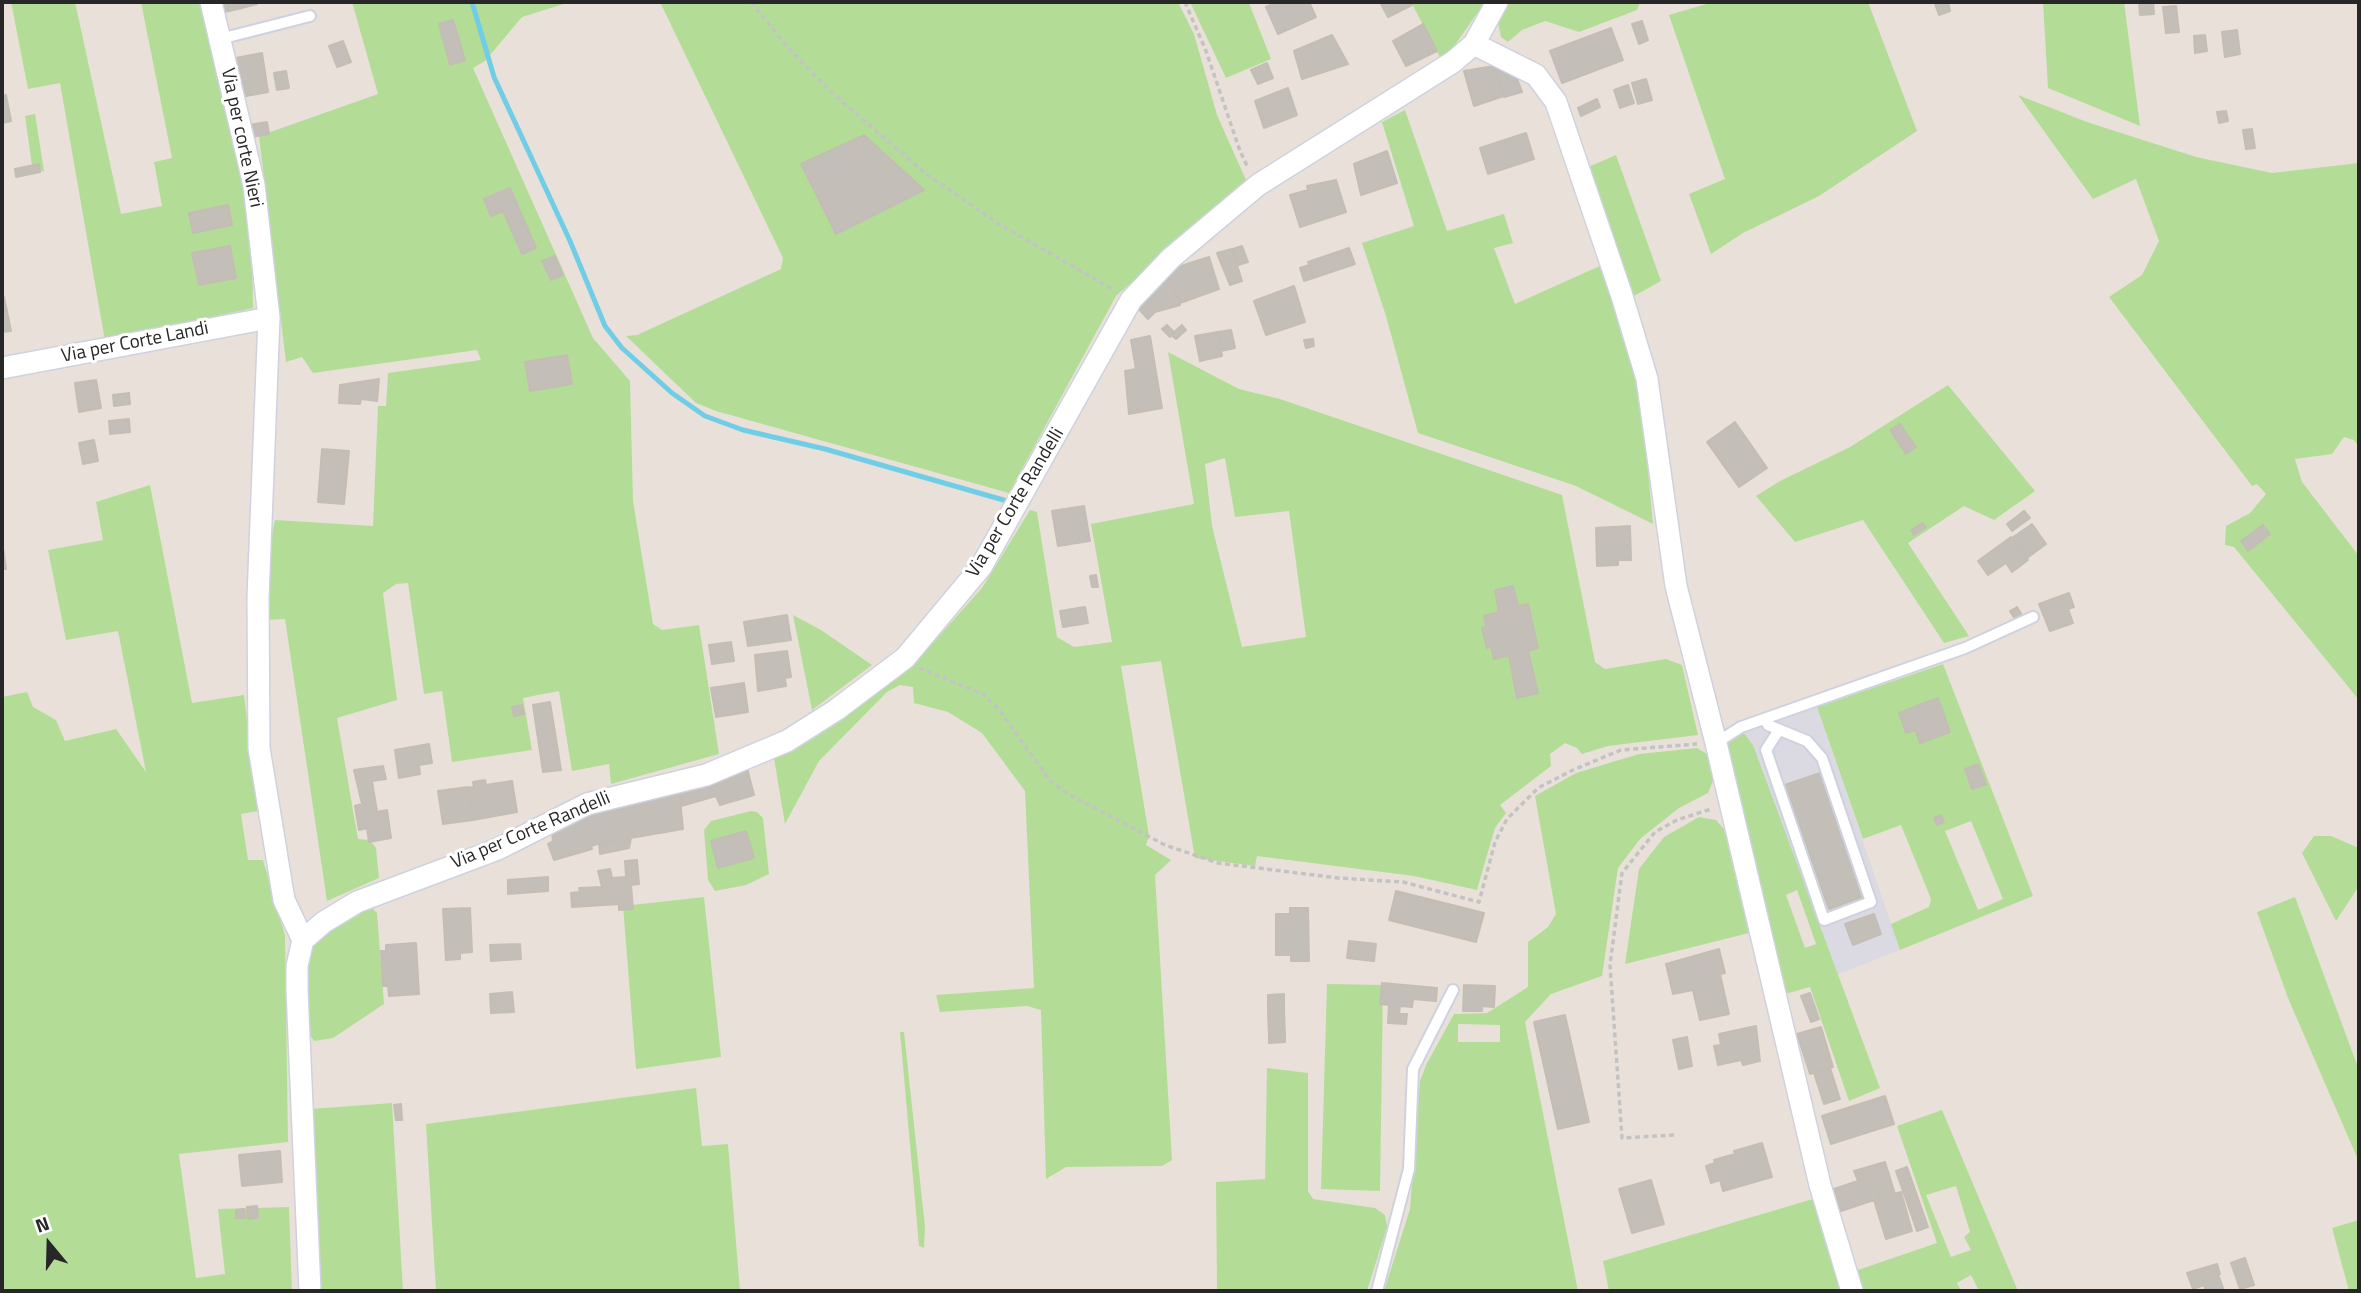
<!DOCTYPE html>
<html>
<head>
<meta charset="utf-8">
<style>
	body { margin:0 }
	#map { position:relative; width:2361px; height:1293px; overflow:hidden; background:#e9e1d9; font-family:"Titillium Web",sans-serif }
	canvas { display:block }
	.frame { position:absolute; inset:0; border:4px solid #272727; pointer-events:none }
	.north { position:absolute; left:14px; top:1209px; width:70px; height:70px; -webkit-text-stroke:5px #fff; paint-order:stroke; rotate:341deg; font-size:19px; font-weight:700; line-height:28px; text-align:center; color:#272727 }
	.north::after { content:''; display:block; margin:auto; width:24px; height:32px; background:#272727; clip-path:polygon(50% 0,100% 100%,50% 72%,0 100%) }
</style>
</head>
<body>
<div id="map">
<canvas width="2361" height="1293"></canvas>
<div class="frame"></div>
<div class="north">N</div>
</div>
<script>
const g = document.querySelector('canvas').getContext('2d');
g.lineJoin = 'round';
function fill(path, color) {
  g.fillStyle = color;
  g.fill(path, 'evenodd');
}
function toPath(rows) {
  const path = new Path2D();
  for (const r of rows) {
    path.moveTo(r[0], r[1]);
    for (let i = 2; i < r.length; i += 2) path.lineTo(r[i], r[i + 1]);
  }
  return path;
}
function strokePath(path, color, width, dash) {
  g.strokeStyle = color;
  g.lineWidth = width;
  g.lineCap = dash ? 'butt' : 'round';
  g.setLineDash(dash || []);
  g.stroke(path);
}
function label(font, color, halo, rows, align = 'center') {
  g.font = font + ' "Titillium Web",sans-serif';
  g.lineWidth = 6;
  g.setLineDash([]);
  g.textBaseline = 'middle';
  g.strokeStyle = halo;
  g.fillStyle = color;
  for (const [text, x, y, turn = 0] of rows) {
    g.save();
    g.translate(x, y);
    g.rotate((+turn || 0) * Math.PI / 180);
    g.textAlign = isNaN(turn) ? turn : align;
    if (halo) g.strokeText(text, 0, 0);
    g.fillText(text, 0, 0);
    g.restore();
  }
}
fill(toPath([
	[1817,707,1900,950,1837,975,1753,745,1744,733]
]), '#dbd9e1');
fill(toPath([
	[11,2,75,2,121,214,162,206,154,162,172,158,141,2,204,2,250,185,243,189,251,207,253,308,105,341,60,83,28,89],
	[352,2,570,2,522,17,485,61,473,68,593,338,630,381,633,501,653,624,662,630,699,625,719,754,611,784,609,764,572,771,559,691,523,698,532,750,452,762,442,691,424,694,408,583,396,584,383,593,397,700,337,718,358,839,370,840,376,848,379,878,327,901,285,619,264,620,270,543,275,520,373,526,378,406,386,406,388,373,481,360,477,350,313,373,302,357,286,362,259,136,378,94],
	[660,2,1178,2,1194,34,1217,115,1246,180,1116,296,1009,493,716,411,696,403,626,336,637,335,781,269,783,258],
	[1190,2,1252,2,1249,3,1271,59,1226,78],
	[1411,2,1485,2,1450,52,1440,57],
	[1507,2,1640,2,1637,10,1579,32,1545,21,1522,30,1508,42,1501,37,1498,23],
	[1713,2,1868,2,1917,131,1819,196,1743,233,1711,254,1689,194,1725,179,1669,15],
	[2043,2,2124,2,2140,126,2048,88],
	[2018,95,2087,122,2196,157,2272,173,2359,163,2359,447,2354,440,2344,437,2332,454,2295,459,2302,482,2359,556,2359,700,2234,547,2225,545,2226,526,2250,513,2266,494,2257,484,2252,486,2109,297,2142,275,2159,241,2136,179,2093,199],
	[1405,110,1447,231,1504,214,1513,243,1494,248,1515,304,1602,265,1640,386,1653,524,1576,486,1418,433,1386,316,1362,243,1414,226,1382,122],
	[35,114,44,171,33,173,25,116],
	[1616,155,1661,281,1634,296,1588,167],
	[1168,352,1239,389,1280,399,1562,495,1595,662,1605,669,1666,659,1682,665,1698,735,1608,746,1582,754,1577,748,1565,743,1550,754,1551,766,1500,805,1506,813,1495,828,1477,890,1414,876,1257,856,1255,866,1195,858,1161,661,1121,666,1149,836,1146,845,1171,860,1155,875,1172,1160,1162,1166,1066,1167,1046,1179,1041,1010,1027,1006,940,1012,936,995,1034,988,1025,791,982,733,948,712,914,703,913,687,900,685,887,692,819,761,785,824,774,758,813,737,913,665,982,588,1030,510,1037,512,1057,637,1074,647,1112,642,1091,524,1194,504],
	[1225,458,1235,517,1289,511,1306,637,1242,647,1212,526,1205,464],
	[1948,385,2035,491,1994,520,1964,506,1908,543,1969,636,1944,643,1863,520,1795,542,1756,496,1780,481,1850,447],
	[150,485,192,703,244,695,258,811,241,814,248,860,263,860,285,935,288,1142,179,1154,196,1278,225,1274,218,1209,289,1207,292,1291,2,1291,2,697,27,692,33,707,56,720,65,741,116,729,146,772,118,631,66,640,48,550,103,540,96,502],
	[793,615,821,630,872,665,812,710],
	[1943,664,2033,896,1900,950,1891,924,1929,907,1931,899,1901,825,1863,839,1817,707],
	[1971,821,2003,899,1978,910,1945,831],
	[1744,733,1753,745,1880,1088,1849,1101,1810,987,1785,994,1722,750,1728,740],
	[1797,890,1816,944,1805,948,1786,895],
	[1697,748,1712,757,1716,774,1708,793,1679,808,1640,839,1618,868,1602,976,1551,994,1525,1022,1578,1291,1384,1291,1410,1209,1420,1081,1426,1065,1454,1014,1487,1013,1528,987,1528,942,1548,927,1556,914,1535,796,1576,773,1639,754],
	[1458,1024,1500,1025,1500,1042,1458,1042],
	[751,811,757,812,763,818,769,874,746,885,715,891,708,880,704,830,711,821],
	[1699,817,1716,820,1724,829,1749,933,1625,964,1639,869,1664,837],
	[2314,836,2331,836,2359,848,2359,886,2336,921,2302,853],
	[704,897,721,1057,636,1069,623,906],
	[2295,897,2359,1070,2359,1162,2288,998,2257,912],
	[370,906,377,913,384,1004,333,1038,314,1041,305,1027,309,947,327,928],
	[1327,984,1383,985,1380,1191,1321,1189],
	[900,1032,904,1032,925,1227,924,1248,919,1246],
	[1267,1068,1308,1073,1308,1191,1313,1199,1375,1208,1385,1215,1387,1227,1367,1291,1217,1291,1216,1182,1265,1179],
	[696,1088,702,1146,728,1144,740,1291,436,1291,426,1124],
	[392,1103,403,1291,316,1291,311,1109],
	[1942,1110,2018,1291,1979,1291,1971,1275,1957,1283,1961,1291,1862,1291,1855,1271,1937,1243,1897,1126],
	[1956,1186,1970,1232,1964,1237,1971,1250,1951,1257,1926,1195],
	[1813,1199,1842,1291,1609,1291,1603,1261],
	[2359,1220,2359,1291,2349,1291,2332,1228]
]), '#b3dd97');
strokePath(toPath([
	[472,2,494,77,570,241,605,326,622,348,672,393,705,416,743,430,825,449,1007,501]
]), '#70cde6', 5);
const building = toPath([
	[213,2,236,2,238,9,215,14,213,2],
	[236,2,256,2,257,4,238,9,236,2],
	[1278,2,1309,2,1316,17,1278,34,1266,7,1278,2],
	[1380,2,1410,2,1412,5,1388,17,1380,2],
	[1948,2,1950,11,1939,15,1935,4,1948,2],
	[2139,2,2153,2,2154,14,2140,15,2139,2],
	[2176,6,2179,32,2166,33,2163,7,2176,6],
	[453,20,465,60,450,65,439,24,453,20],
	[1642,21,1648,40,1639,44,1632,24,1642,21],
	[1423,24,1437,51,1406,66,1393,41,1423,24],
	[1611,28,1623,60,1562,83,1550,51,1611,28],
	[2237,30,2240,54,2225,57,2222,32,2237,30],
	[1332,35,1348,64,1302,79,1294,51,1332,35],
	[2205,35,2207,51,2195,53,2194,36,2205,35],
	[343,41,351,62,337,67,329,46,343,41],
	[262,53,268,92,235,98,230,69,238,67,236,58,262,53],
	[1267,63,1273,78,1258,84,1251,70,1267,63],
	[1512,65,1522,92,1504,97,1494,66,1512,65],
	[1494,66,1504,96,1474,106,1464,71,1494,66],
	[286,71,289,88,277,90,274,73,286,71],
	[1646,79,1652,100,1638,104,1632,83,1646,79],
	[1628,85,1634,103,1620,108,1614,90,1628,85],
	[1288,88,1297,115,1264,128,1255,101,1288,88],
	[6,95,11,121,2,123,2,96,6,95],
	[1597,99,1600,107,1581,116,1578,108,1597,99],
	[2226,111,2228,121,2219,123,2217,112,2226,111],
	[267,122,269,134,251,137,249,125,267,122],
	[2252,129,2255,148,2246,149,2243,130,2252,129],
	[1526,133,1534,159,1488,174,1480,148,1526,133],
	[864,135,924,190,836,234,801,164,864,135],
	[1387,151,1397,183,1361,195,1354,164,1387,151],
	[39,164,40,172,16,177,15,169,39,164],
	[1336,180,1346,212,1300,227,1290,195,1308,190,1307,186,1336,180],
	[510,188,536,248,522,254,503,211,491,216,484,199,510,188],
	[228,205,232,225,193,233,189,213,228,205],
	[230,246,236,278,199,285,192,253,230,246],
	[1242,246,1248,262,1238,265,1233,249,1242,246],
	[1349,248,1355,264,1313,278,1308,262,1349,248],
	[1232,249,1242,281,1230,285,1217,253,1232,249],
	[555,256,563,275,551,280,542,261,555,256],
	[1209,257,1219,289,1180,303,1169,273,1180,263,1181,266,1209,257],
	[1309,265,1313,278,1304,281,1300,268,1309,265],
	[1169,273,1180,305,1155,312,1148,319,1137,307,1169,273],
	[1294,286,1305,322,1266,335,1254,301,1294,286],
	[2,297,4,297,11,331,2,332,2,297],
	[1167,325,1174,332,1170,337,1162,329,1167,325],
	[1182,325,1186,330,1176,339,1171,335,1182,325],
	[1231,330,1235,348,1221,351,1218,332,1231,330],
	[1218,332,1222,356,1200,361,1195,336,1218,332],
	[1150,336,1162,408,1129,414,1125,371,1136,369,1131,340,1150,336],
	[1313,339,1314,346,1306,348,1304,340,1313,339],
	[567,355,572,384,530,391,525,362,567,355],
	[379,379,377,401,361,399,360,404,339,403,340,385,379,379],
	[96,380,101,408,79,412,75,383,96,380],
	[129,393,130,404,114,406,113,395,129,393],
	[129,419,130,432,110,434,109,421,129,419],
	[1735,422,1767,468,1739,487,1707,442,1735,422],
	[1900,424,1916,447,1906,454,1890,430,1900,424],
	[94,440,98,461,83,464,79,443,94,440],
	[322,449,349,451,344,504,318,502,322,449],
	[1084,506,1090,541,1058,546,1052,511,1084,506],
	[2024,511,2030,518,2012,531,2007,524,2024,511],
	[1923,523,1926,527,1914,535,1911,530,1923,523],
	[2032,524,2046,544,2027,558,2012,538,2032,524],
	[2263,525,2270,534,2248,551,2241,541,2263,525],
	[1630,526,1631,560,1618,560,1618,565,1597,566,1596,528,1630,526],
	[2011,537,2028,560,2012,572,2006,563,1988,575,1978,561,2011,537],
	[2,541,6,569,2,569,2,541],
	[1096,575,1098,587,1092,587,1090,576,1096,575],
	[1513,586,1518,606,1528,604,1538,648,1528,651,1538,693,1517,698,1509,655,1494,659,1491,647,1487,648,1482,628,1486,627,1484,616,1499,612,1495,590,1513,586],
	[2069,593,2074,607,2068,609,2073,623,2050,631,2039,604,2069,593],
	[1085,607,1088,623,1063,627,1060,611,1085,607],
	[2017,607,2023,617,2016,621,2010,611,2017,607],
	[787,615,791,640,748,646,744,622,787,615],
	[731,642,734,661,712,664,709,645,731,642],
	[787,651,791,677,785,678,786,686,758,691,755,655,787,651],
	[744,683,748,712,716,717,711,688,744,683],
	[1938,698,1950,732,1920,743,1915,730,1906,733,1899,713,1938,698],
	[550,702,561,770,543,772,533,705,550,702],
	[522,705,524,714,514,716,512,707,522,705],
	[429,744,432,763,419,765,420,774,399,778,395,750,429,744],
	[1978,764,1986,784,1972,789,1965,769,1978,764],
	[383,766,386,779,372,781,377,812,387,810,391,838,369,842,367,828,359,830,355,806,362,804,354,770,383,766],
	[747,768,754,795,720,805,716,796,681,806,679,790,747,768],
	[1826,771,1870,894,1829,909,1785,785,1826,771],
	[485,780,486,785,512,781,517,812,473,820,468,788,474,787,473,782,485,780],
	[468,787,473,820,443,824,438,791,468,787],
	[679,790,683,829,601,843,591,846,592,849,554,860,548,844,553,841,552,833,574,820,679,790],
	[1941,815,1944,822,1937,825,1934,818,1941,815],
	[746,831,754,858,718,868,711,841,746,831],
	[631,838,629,848,600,854,599,844,631,838],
	[637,860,639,884,631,885,633,909,619,910,619,904,572,907,571,893,580,892,579,888,602,887,598,871,610,869,612,878,626,877,625,861,637,860],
	[548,877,548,891,508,894,508,880,548,877],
	[1396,891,1484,913,1476,942,1389,920,1396,891],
	[470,908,472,952,460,953,460,959,446,960,443,909,470,908],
	[1290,908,1308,908,1309,961,1291,961,1291,955,1276,955,1276,914,1290,914,1290,908],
	[1874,914,1881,934,1853,945,1845,924,1874,914],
	[1349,941,1376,944,1374,961,1347,958,1349,941],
	[416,943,419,994,389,996,388,986,383,986,381,951,386,951,386,945,416,943],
	[520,944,521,959,491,961,490,945,520,944],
	[1719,949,1725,973,1720,974,1729,1014,1700,1020,1693,990,1673,994,1666,964,1719,949],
	[1382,983,1437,988,1436,1001,1413,999,1412,1007,1400,1006,1399,1014,1407,1014,1406,1024,1388,1023,1389,1005,1380,1004,1382,983],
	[1464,985,1495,986,1494,1007,1482,1006,1482,1011,1463,1011,1464,985],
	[512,992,514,1012,491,1013,490,994,512,992],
	[1810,993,1819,1019,1811,1022,1801,996,1810,993],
	[1284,994,1284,1011,1268,1012,1268,995,1284,994],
	[1277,1011,1284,1011,1285,1036,1269,1036,1268,1012,1277,1011],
	[1565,1015,1589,1122,1558,1129,1534,1022,1565,1015],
	[1756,1026,1760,1061,1743,1065,1741,1060,1718,1065,1714,1046,1721,1045,1719,1034,1756,1026],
	[1821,1027,1833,1067,1810,1074,1797,1034,1821,1027],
	[1269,1036,1285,1036,1285,1042,1269,1043,1269,1036],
	[1687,1037,1692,1066,1679,1069,1673,1040,1687,1037],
	[1830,1068,1840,1099,1824,1104,1814,1073,1830,1068],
	[1885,1096,1894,1124,1831,1144,1822,1116,1885,1096],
	[401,1104,402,1120,396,1120,394,1105,401,1104],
	[1762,1143,1772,1177,1723,1191,1720,1180,1711,1183,1706,1166,1715,1163,1714,1160,1735,1154,1734,1151,1762,1143],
	[280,1151,282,1182,242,1186,239,1155,280,1151],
	[1885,1162,1895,1194,1880,1198,1873,1176,1858,1181,1854,1171,1885,1162],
	[1907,1167,1928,1227,1917,1231,1896,1171,1907,1167],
	[1873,1176,1880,1198,1841,1211,1834,1189,1873,1176],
	[1651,1180,1664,1224,1632,1233,1619,1189,1651,1180],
	[1901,1192,1912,1231,1886,1239,1874,1200,1901,1192],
	[257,1206,258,1218,248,1219,247,1207,257,1206],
	[244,1209,245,1218,236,1218,236,1210,244,1209],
	[2245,1258,2254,1285,2240,1289,2231,1263,2245,1258],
	[2217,1264,2220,1274,2202,1280,2204,1285,2193,1289,2187,1273,2217,1264],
	[2218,1274,2224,1291,2206,1291,2202,1280,2218,1274]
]);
fill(building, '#c4beb8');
strokePath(building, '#c3bdb3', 2);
const service = toPath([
	[220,39,310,16],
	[1765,719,1768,725,1807,741,1822,758,1871,902,1824,920,1766,750,1779,730],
	[1716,743,1741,727,1965,648,2033,617],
	[1377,1291,1409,1169,1413,1069,1453,990]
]);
const minor = toPath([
	[211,2,254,185,269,318,258,598,259,748,284,900,303,940],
	[1474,44,1536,75,1556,102,1622,296,1647,379,1676,586,1716,743,1820,1185,1852,1291],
	[2,368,269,318],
	[310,1291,297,990,297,966,303,940,324,922,357,902,498,849,587,804,706,775,787,741,836,710,905,658,981,567,1131,300,1171,258,1258,185,1453,62,1474,44,1497,2]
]);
strokePath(service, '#ced2df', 14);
strokePath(minor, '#ced2df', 24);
strokePath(toPath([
	[751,2,790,50,831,92,926,174,999,224,1114,290],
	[1185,2,1206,51,1240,151,1248,168],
	[919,668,983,694,998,708,1051,782,1072,796,1165,845,1218,863,1338,878,1403,882,1479,902,1495,842,1507,819,1538,788,1573,770,1621,750,1697,744],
	[1674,1135,1622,1138,1610,965,1622,873,1655,832,1677,820,1711,809]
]), '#c3c3c3', 3.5, [5, 3.5]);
strokePath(service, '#fff', 10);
strokePath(minor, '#fff', 21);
label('19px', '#272727', '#fff', [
	["Via per corte Nieri",241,138,78],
	["Via per Corte Landi",135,343,-11],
	["Via per Corte Randelli",1016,503,-59],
	["Via per Corte Randelli",531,831,-23]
]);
</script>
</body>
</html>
